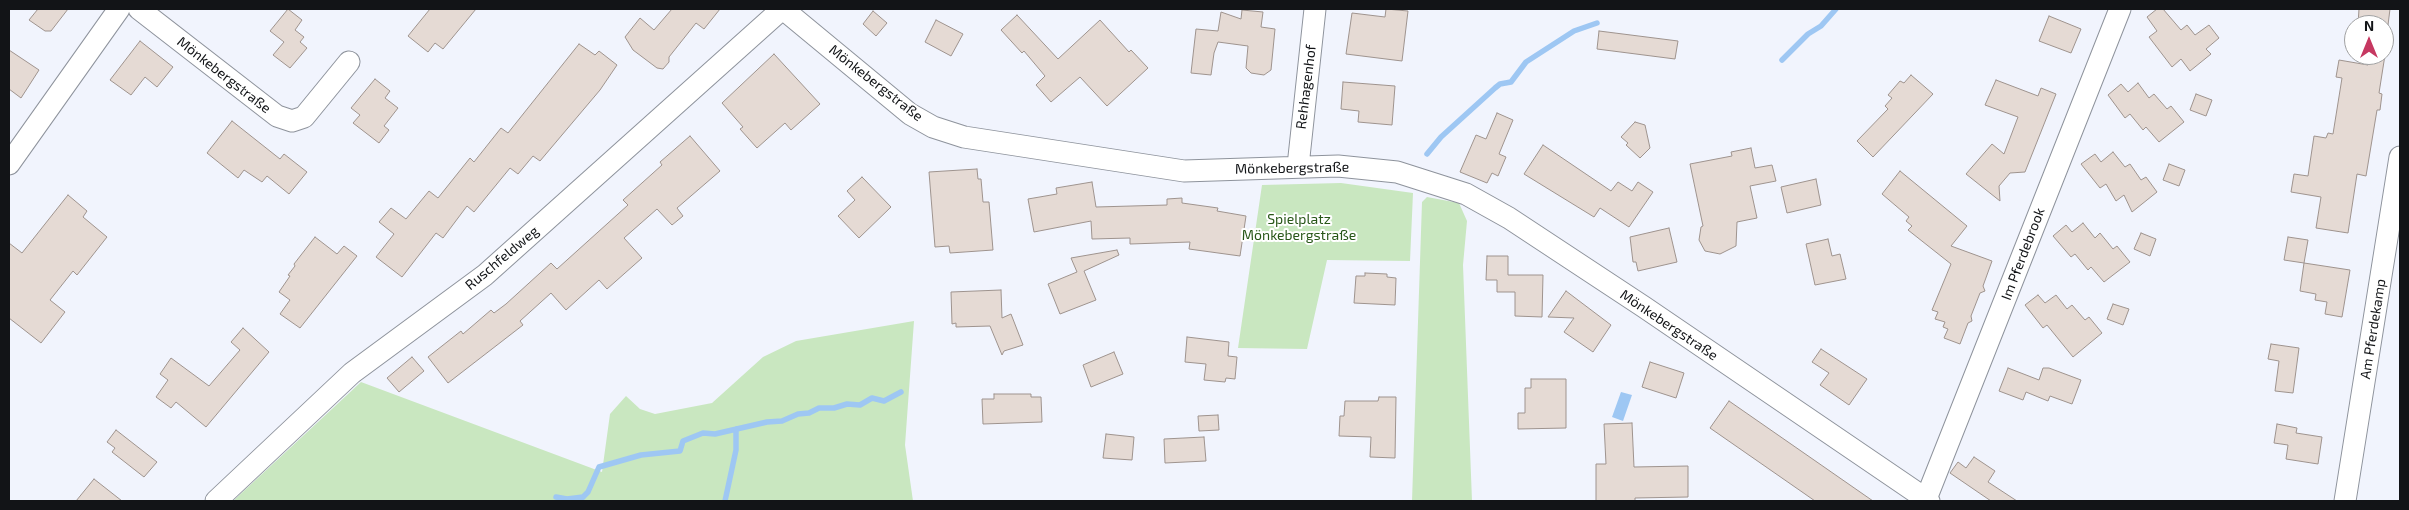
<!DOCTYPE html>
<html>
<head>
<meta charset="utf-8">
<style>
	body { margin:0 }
	#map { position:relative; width:2409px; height:510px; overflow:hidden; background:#f1f4fd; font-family:"Exo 2",sans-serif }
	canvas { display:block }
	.frame { position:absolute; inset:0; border:10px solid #121417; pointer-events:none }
	.north { position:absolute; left:2344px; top:15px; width:50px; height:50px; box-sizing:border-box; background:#fff; border:1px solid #a0a1a2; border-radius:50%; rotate:0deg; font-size:14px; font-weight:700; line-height:20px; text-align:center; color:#121417 }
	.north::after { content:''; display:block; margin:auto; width:18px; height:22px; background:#c63861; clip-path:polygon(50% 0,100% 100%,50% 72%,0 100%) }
</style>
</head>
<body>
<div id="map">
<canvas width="2409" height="510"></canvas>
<div class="frame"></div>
<div class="north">N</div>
</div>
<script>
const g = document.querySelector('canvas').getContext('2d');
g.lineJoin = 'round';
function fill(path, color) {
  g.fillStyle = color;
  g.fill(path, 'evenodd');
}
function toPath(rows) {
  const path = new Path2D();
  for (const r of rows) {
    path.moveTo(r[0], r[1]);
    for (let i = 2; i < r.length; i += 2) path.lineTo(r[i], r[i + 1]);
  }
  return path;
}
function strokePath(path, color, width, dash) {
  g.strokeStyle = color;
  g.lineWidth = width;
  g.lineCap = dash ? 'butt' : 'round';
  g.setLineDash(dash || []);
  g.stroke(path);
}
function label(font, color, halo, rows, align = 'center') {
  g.font = font + ' "Exo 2",sans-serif';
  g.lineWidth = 4;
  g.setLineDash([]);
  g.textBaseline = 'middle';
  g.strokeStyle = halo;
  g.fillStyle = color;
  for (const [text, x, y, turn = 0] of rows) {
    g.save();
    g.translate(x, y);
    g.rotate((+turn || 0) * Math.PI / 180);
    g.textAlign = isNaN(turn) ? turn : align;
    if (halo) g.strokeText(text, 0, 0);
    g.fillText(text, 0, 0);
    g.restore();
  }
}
fill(toPath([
	[1341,183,1413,193,1410,261,1327,260,1307,349,1238,348,1262,185],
	[1427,197,1459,203,1467,221,1463,265,1472,501,1412,501,1422,202],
	[914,321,905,445,913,501,233,501,361,382,602,472,610,414,626,396,640,409,655,414,712,403,763,357,796,341]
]), '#c9e7c0');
fill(toPath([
	[1621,392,1632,395,1623,421,1612,417]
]), '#9ec7f3');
strokePath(toPath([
	[1782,60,1808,34,1821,26,1836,9],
	[1427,154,1441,137,1495,88,1500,84,1511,82,1526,62,1574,31,1597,23],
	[556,497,567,499,583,497],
	[579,501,588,492,599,467,641,455,680,451,683,441,703,433,715,434,767,422,782,421,798,414,809,413,819,408,834,408,847,404,860,405,872,398,884,401,901,392],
	[725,501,736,450,736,429]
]), '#9ec7f3', 5.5);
const building = toPath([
	[38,9,68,9,51,31,45,31,29,20,38,9],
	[288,9,302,20,295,30,304,37,300,42,307,48,290,68,273,55,284,42,270,31,288,9],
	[430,9,476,9,443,49,435,43,428,52,408,36,430,9],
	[672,9,720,9,704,29,696,23,669,57,669,62,663,69,657,68,633,50,625,37,640,18,654,30,672,9],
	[1386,9,1408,11,1402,61,1346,54,1352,13,1385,17,1386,9],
	[2157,9,2163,9,2181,30,2187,25,2195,35,2209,25,2219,38,2206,49,2211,54,2190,71,2181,59,2172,67,2149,37,2157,31,2147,17,2157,9],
	[2359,9,2390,9,2388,25,2358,25,2359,9],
	[1242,10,1263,12,1261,27,1275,29,1271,70,1264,75,1251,73,1246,68,1248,46,1218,42,1214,53,1211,75,1191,73,1196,29,1218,31,1221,12,1241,19,1242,10],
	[873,11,887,23,876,36,863,24,873,11],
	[1017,15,1058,59,1100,20,1129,52,1131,50,1148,68,1107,106,1080,77,1051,102,1036,85,1045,76,1024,51,1022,53,1001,30,1017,15],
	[2049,16,2081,29,2071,53,2039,41,2049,16],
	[936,20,963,34,951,56,925,42,936,20],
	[1599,31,1678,41,1675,59,1597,49,1599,31],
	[140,41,173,67,157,87,145,77,131,95,110,80,140,41],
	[579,44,595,55,599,51,617,65,600,90,540,161,533,156,518,174,510,168,474,212,467,206,443,238,436,233,402,277,376,257,394,234,379,222,391,208,406,219,429,191,438,198,470,158,474,162,501,128,508,133,579,44],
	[9,50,39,70,21,98,9,89,9,50],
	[774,54,820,104,791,130,785,123,757,148,740,129,743,127,722,103,774,54],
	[2369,55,2385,55,2379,93,2382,94,2380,110,2377,110,2366,176,2357,174,2348,233,2316,228,2321,197,2291,192,2294,174,2308,176,2314,136,2326,138,2328,133,2333,134,2342,78,2336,77,2339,60,2368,65,2369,55],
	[1911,75,1933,94,1873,157,1857,141,1888,109,1885,106,1892,98,1888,95,1900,81,1904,83,1911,75],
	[375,79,390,91,385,98,398,108,384,126,389,130,379,143,353,123,360,115,351,108,375,79],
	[1996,80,2038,96,2041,88,2056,94,2025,172,2010,173,1999,186,2000,201,1966,174,1992,144,2004,154,2018,117,1985,105,1996,80],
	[1343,82,1395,86,1392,125,1358,122,1359,111,1341,109,1343,82],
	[2138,83,2149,98,2154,94,2167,109,2171,106,2184,122,2159,142,2146,127,2143,130,2130,114,2125,118,2108,95,2121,84,2128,92,2138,83],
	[2196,94,2212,100,2206,116,2190,110,2196,94],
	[1497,113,1513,120,1499,154,1506,157,1498,176,1492,173,1487,183,1460,172,1476,135,1486,139,1497,113],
	[232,121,280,159,284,154,307,172,289,194,267,176,262,182,244,170,238,178,207,153,232,121],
	[1635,122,1645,125,1650,148,1640,158,1626,145,1628,143,1621,137,1635,122],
	[690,136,720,171,677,208,683,216,672,225,657,209,624,238,642,258,607,289,599,280,566,310,551,293,520,321,523,325,448,383,428,357,461,331,463,334,491,310,494,313,506,304,551,263,557,269,628,205,623,200,662,165,660,162,690,136],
	[1543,145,1611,191,1618,182,1632,191,1638,182,1653,192,1629,227,1600,208,1594,217,1524,174,1543,145],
	[1751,148,1755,168,1772,165,1776,181,1750,186,1757,218,1737,222,1736,246,1720,254,1705,251,1699,240,1701,227,1703,226,1690,164,1732,156,1731,152,1751,148],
	[2113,152,2125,167,2130,164,2141,180,2146,177,2157,192,2132,212,2124,195,2116,201,2106,184,2100,188,2081,164,2095,154,2101,162,2113,152],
	[2169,164,2185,170,2179,186,2163,180,2169,164],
	[977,169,978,179,981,179,983,202,989,202,993,250,950,253,949,246,935,247,929,172,977,169],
	[1900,171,1967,226,1951,246,1992,261,1983,286,1985,291,1980,293,1971,316,1972,321,1968,323,1960,344,1944,338,1948,329,1943,327,1945,322,1935,319,1938,312,1932,310,1951,264,1908,230,1912,226,1906,221,1909,217,1882,194,1900,171],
	[862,177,891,207,859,238,838,216,855,200,847,191,862,177],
	[1816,179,1821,205,1787,213,1781,187,1816,179],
	[1092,182,1096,207,1167,205,1167,199,1182,198,1182,203,1218,208,1217,211,1246,216,1240,256,1189,249,1190,242,1130,244,1130,238,1092,239,1091,221,1034,232,1028,199,1057,194,1056,188,1092,182],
	[68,195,87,211,83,217,107,237,77,275,73,271,50,300,65,312,41,343,9,318,9,243,22,253,68,195],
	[2083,223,2095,238,2100,233,2113,249,2117,246,2130,262,2104,282,2091,267,2088,270,2075,254,2071,257,2053,236,2066,225,2072,232,2083,223],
	[1669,228,1677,262,1638,271,1636,262,1633,262,1630,237,1669,228],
	[2141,233,2156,239,2150,256,2134,249,2141,233],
	[315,237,337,254,344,246,357,256,300,328,280,314,290,300,279,292,290,276,288,275,295,266,294,264,315,237],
	[2288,237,2308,240,2304,263,2350,270,2342,317,2325,314,2327,302,2315,300,2316,294,2300,291,2304,263,2284,260,2288,237],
	[1828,239,1832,256,1840,254,1846,279,1815,285,1806,244,1828,239],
	[1117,250,1119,255,1084,271,1096,300,1060,314,1048,284,1077,272,1071,258,1117,250],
	[1487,256,1508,256,1508,275,1543,275,1542,317,1515,316,1515,292,1497,292,1497,280,1486,280,1487,256],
	[1365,273,1387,274,1387,277,1396,278,1395,305,1354,303,1356,276,1365,276,1365,273],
	[1001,290,1002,318,1011,314,1023,345,1004,351,1002,355,990,326,956,327,956,323,952,324,951,292,1001,290],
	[1566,291,1611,325,1593,352,1564,332,1574,318,1548,317,1566,291],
	[2038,295,2045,303,2056,295,2067,309,2072,305,2085,320,2089,317,2102,333,2073,357,2047,325,2043,328,2025,305,2038,295],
	[2113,304,2129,309,2123,325,2107,319,2113,304],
	[243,328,269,352,206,427,176,402,171,408,156,397,168,380,160,374,171,358,209,386,240,350,231,342,243,328],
	[1187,337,1229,342,1228,356,1237,357,1235,379,1226,378,1225,382,1204,380,1206,364,1185,362,1187,337],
	[2271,344,2299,348,2293,393,2275,391,2279,361,2268,359,2271,344],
	[1821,349,1867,379,1849,405,1820,385,1829,373,1812,362,1821,349],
	[1114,352,1123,374,1091,387,1083,365,1114,352],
	[412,357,424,371,399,392,387,378,412,357],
	[1650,362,1684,373,1676,398,1642,387,1650,362],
	[2008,368,2039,380,2043,368,2049,368,2081,380,2072,404,2050,396,2048,401,2026,392,2023,400,1999,391,2008,368],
	[1531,379,1566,379,1566,428,1518,429,1518,413,1525,413,1525,388,1531,388,1531,379],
	[994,394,1031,394,1031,397,1041,397,1042,422,983,424,982,399,994,399,994,394],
	[1379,397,1396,397,1395,458,1370,457,1371,437,1339,436,1340,416,1344,416,1345,401,1378,401,1379,397],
	[1729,401,1814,460,1873,501,1815,501,1805,494,1710,428,1729,401],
	[1218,415,1219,430,1199,431,1198,416,1218,415],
	[1632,423,1634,467,1688,466,1688,497,1635,498,1635,501,1596,501,1596,464,1606,464,1604,424,1632,423],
	[2277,424,2297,428,2296,433,2322,437,2318,464,2286,459,2288,445,2274,443,2277,424],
	[116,430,157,462,144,477,112,452,115,448,107,442,116,430],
	[1106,434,1134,437,1132,460,1103,458,1106,434],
	[1204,437,1206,461,1165,463,1164,439,1204,437],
	[1974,457,1995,471,1988,482,2017,501,1991,501,1950,473,1958,462,1966,468,1974,457],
	[94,479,122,501,76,501,94,479]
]);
fill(building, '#e5dad4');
strokePath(building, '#9e938e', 1);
const minor = toPath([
	[139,9,277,116,292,121,304,117,349,62],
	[783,9,910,114,933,127,964,137,1184,171,1338,166,1397,172,1466,194,1509,218,1644,307,1929,501],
	[9,164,119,9],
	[1298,166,1315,9],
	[1926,499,2120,9],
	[216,501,352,373,485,275,782,9],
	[2345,501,2400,157]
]);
strokePath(minor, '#8e939c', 23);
strokePath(minor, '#fff', 21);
label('14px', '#121417', '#fff', [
	["Mönkebergstraße",224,75,38],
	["Mönkebergstraße",876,83,38],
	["Rehhagenhof",1306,87,-83],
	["Mönkebergstraße",1292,168,-1],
	["Im Pferdebrook",2023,254,-69],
	["Ruschfeldweg",502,258,-40],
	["Mönkebergstraße",1669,325,34],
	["Am Pferdekamp",2373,329,-81]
]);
label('14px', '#275617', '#fff', [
	["Spielplatz",1299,219],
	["Mönkebergstraße",1299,235]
]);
</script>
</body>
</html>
